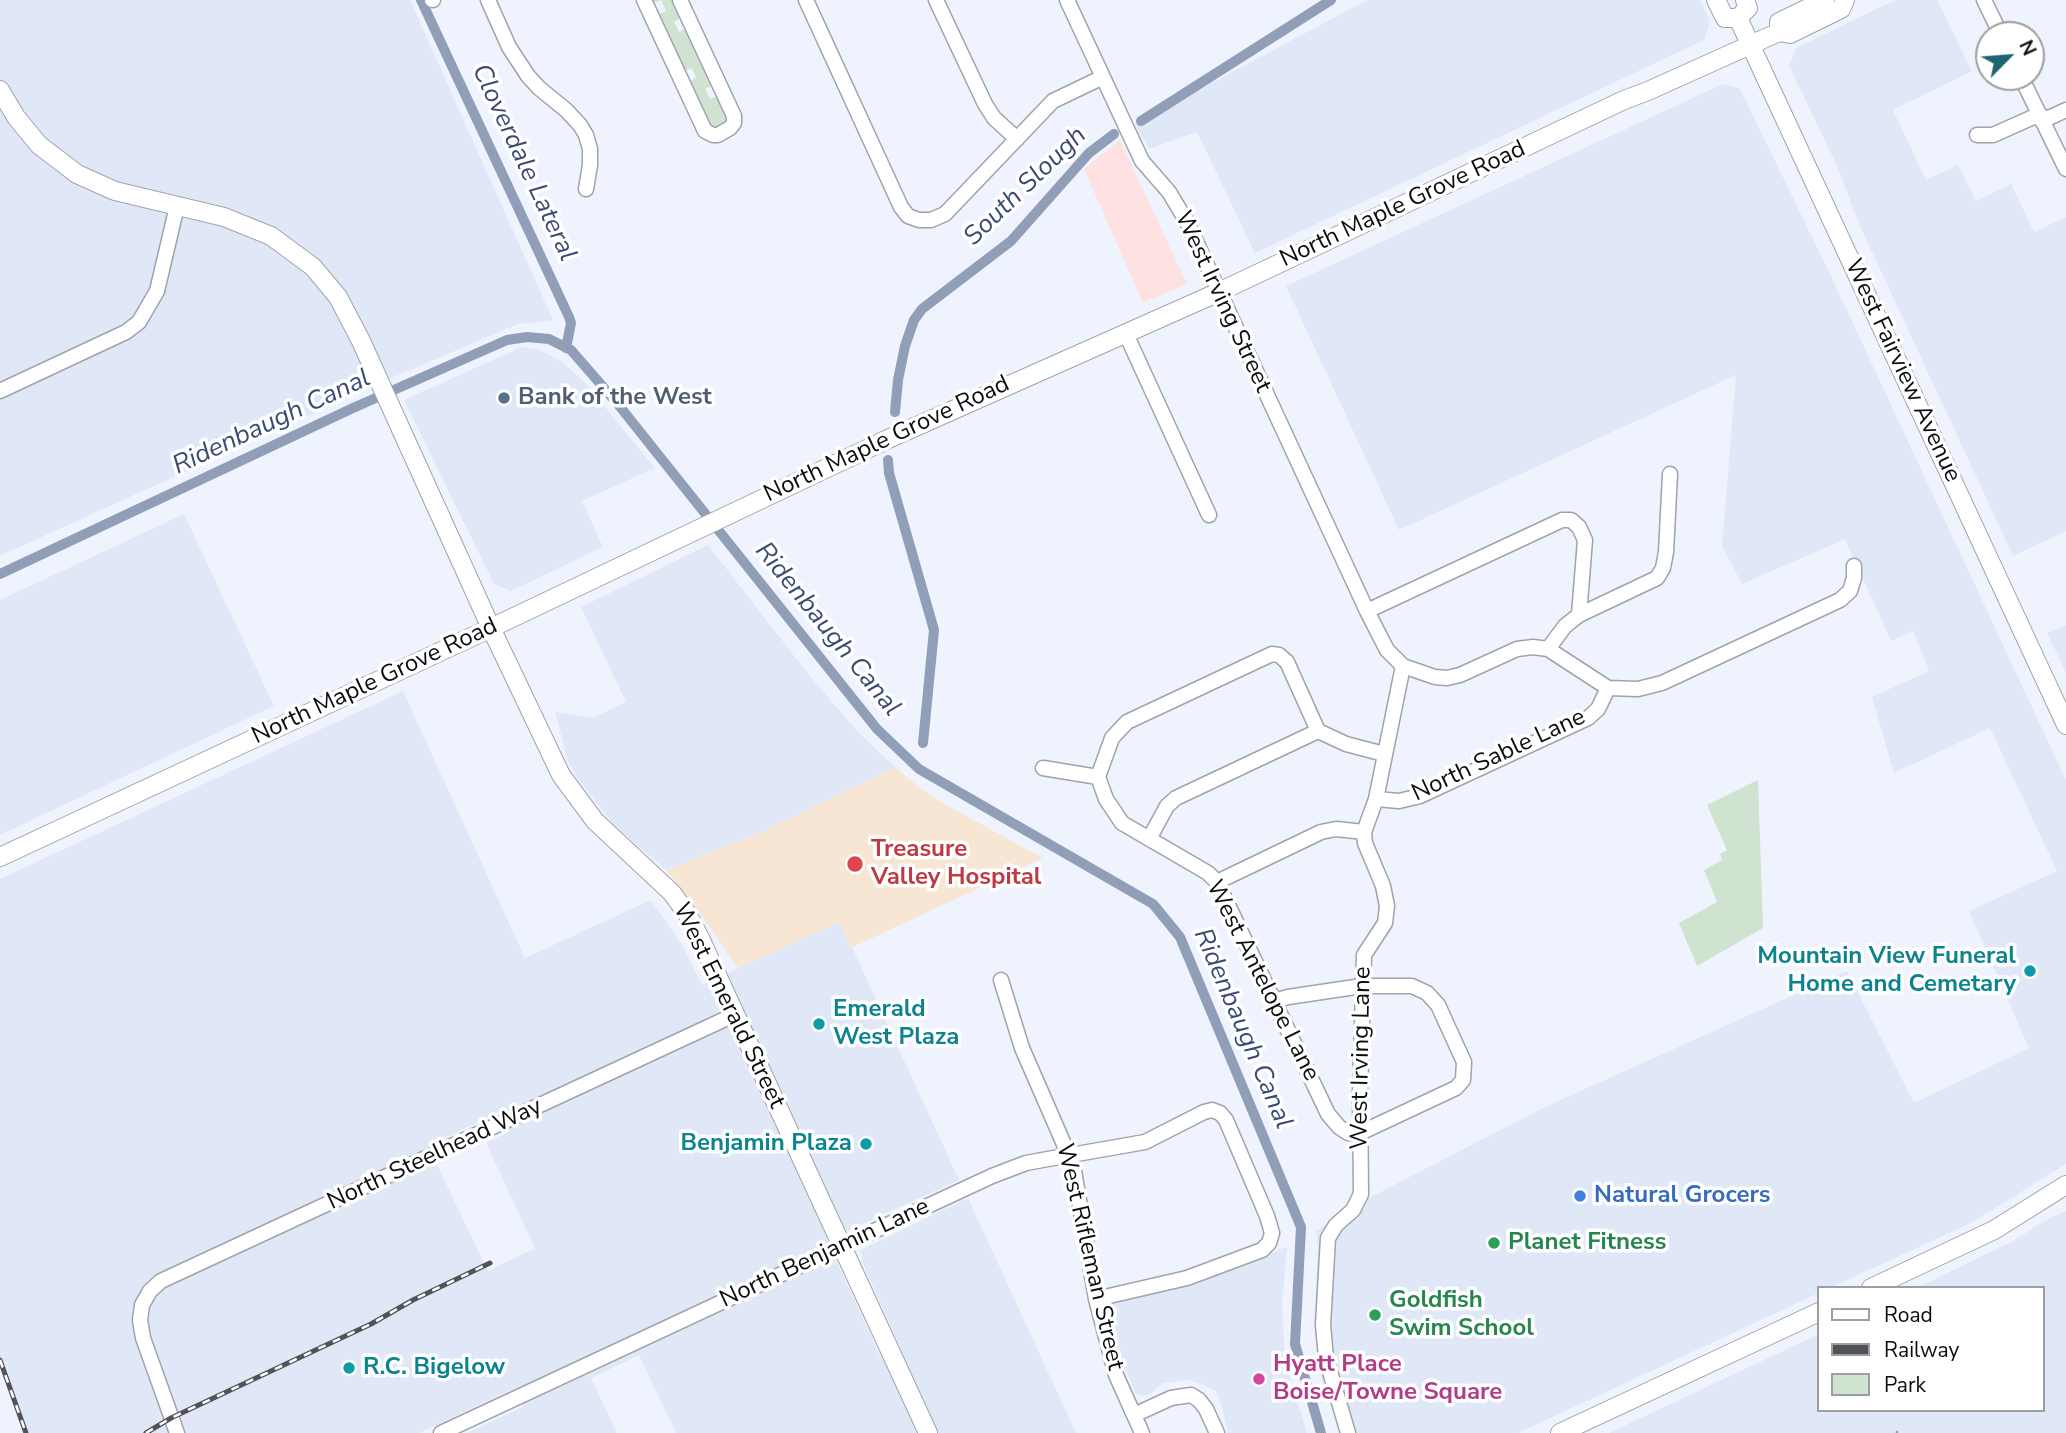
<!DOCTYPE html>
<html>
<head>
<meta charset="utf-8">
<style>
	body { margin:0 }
	#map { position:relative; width:2066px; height:1433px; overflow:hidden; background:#eef3fd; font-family:"Nunito Sans",sans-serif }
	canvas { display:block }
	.legend { position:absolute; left:1817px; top:1286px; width:228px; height:126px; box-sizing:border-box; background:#fff; border:2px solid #9d9e9f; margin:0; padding:9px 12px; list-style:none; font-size:21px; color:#0a0c0e }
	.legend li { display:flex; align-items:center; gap:14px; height:35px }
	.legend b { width:35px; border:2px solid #9d9e9f }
	.north { position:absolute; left:1975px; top:21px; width:70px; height:70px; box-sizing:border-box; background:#fff; border:2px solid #9d9e9f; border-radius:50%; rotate:65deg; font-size:19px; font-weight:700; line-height:28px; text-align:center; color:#0a0c0e }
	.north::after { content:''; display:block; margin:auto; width:24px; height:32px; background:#1d6573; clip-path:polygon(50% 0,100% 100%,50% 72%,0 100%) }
</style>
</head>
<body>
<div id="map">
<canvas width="2066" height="1433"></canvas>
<ul class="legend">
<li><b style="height:9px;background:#fff"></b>Road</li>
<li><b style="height:9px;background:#505358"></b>Railway</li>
<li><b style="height:19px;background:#cfe3d0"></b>Park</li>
</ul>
<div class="north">N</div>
</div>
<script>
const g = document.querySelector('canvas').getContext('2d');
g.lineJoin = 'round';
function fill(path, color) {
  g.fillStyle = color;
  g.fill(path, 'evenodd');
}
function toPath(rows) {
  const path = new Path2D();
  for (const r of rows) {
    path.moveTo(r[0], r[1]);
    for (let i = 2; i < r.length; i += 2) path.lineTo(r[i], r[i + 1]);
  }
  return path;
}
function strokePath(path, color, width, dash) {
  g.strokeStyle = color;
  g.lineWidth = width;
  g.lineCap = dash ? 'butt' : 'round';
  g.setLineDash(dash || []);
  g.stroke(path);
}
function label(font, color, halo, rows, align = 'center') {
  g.font = font + ' "Nunito Sans",sans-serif';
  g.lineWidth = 7;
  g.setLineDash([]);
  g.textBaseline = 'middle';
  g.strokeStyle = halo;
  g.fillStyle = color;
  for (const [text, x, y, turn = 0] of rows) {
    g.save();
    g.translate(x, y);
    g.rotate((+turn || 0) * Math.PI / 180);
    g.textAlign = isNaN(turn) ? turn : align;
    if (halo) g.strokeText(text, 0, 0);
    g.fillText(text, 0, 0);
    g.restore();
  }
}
fill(toPath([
	[0,0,410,0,553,320,518,324,396,376,0,556],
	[1367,0,1700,0,1710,21,1704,40,1255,253,1197,132,1149,149,1135,124],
	[1895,0,1937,0,1972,71,1893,110,1926,180,1958,165,1976,201,2011,184,2034,232,2066,217,2066,531,2013,556,1860,226,1836,164,1789,66,1796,48],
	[1723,84,1740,89,1830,274,2066,780,2066,1164,1973,1222,1830,1288,1819,1288,1819,1293,1518,1433,1340,1433,1321,1376,1314,1323,1318,1251,1316,1231,1367,1199,1547,1106,1847,971,1914,1103,2029,1048,1969,911,2057,871,1990,728,1894,773,1872,697,1929,671,1913,631,1891,641,1845,539,1742,584,1722,546,1736,375,1399,530,1286,286],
	[522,347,540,350,560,361,582,379,655,468,582,501,603,547,511,591,494,584,404,400],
	[184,514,274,706,0,835,0,600],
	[708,545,809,675,858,732,895,767,766,830,666,870,614,825,578,779,568,761,555,712,593,718,626,702,581,607],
	[2066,625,2066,673,2047,633],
	[403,691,525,958,651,900,682,945,702,985,840,921,959,1180,827,1240,880,1356,900,1347,864,1266,861,1252,863,1249,968,1198,1076,1433,676,1433,639,1355,591,1378,617,1433,467,1433,523,1407,515,1388,419,1433,28,1433,0,1357,0,879],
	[501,1111,510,1131,486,1143,535,1248,488,1271,428,1146],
	[2066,1211,2066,1433,1609,1433,1819,1334,1819,1410,2043,1410,2043,1288,1917,1288,2013,1241,2048,1219],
	[1287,1247,1282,1303,1285,1362,1307,1433,1228,1433,1222,1407,1216,1391,1200,1383,1188,1380,1163,1383,1147,1396,1136,1394,1121,1360,1106,1298,1188,1284]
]), '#e0e8f8');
fill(toPath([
	[1120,140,1187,284,1143,303,1084,169]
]), '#fde2e1');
fill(toPath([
	[895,767,919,787,946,805,1043,858,851,948,840,922,738,968,690,899,666,870,766,830]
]), '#f8e6d5');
fill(toPath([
	[650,0,674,0,682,17,674,22,679,32,687,28,713,85,705,89,710,99,718,96,727,114,725,124,718,128,709,125,688,82,696,78,692,68,683,71,657,15,666,11,661,0,652,4],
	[1758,780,1763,928,1697,966,1679,923,1717,902,1704,870,1722,860,1720,854,1727,850,1707,805]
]), '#cfe3d0');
strokePath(toPath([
	[1897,1432,1897,1433]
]), '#919eb8', 2.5);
strokePath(toPath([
	[421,0,569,317,571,323,566,348],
	[1141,121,1331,0],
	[895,412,898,380,905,346,914,320,922,309,1011,241,1089,153,1114,134],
	[888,460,889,473,934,630,923,743],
	[0,574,353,408,507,340,527,337,549,339,571,350,617,403,877,729,919,769,1153,904,1180,937,1301,1227,1295,1344,1321,1433]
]), '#919eb8', 10);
const minor = toPath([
	[432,0,433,0],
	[488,0,509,47,528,76,539,88,566,110,580,125,586,135,590,149,590,165,586,189],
	[644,0,705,131,713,135,718,135,730,128,734,123,734,116,680,0],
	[806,0,901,207,908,216,919,220,931,220,945,214,1053,101,1103,77],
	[936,0,985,104,994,118,1017,139],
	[1067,0,1142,161,1169,192,1187,222,1367,611,1387,650,1403,666,1376,799,1364,832,1365,843,1383,886,1387,906,1385,923,1364,955,1360,1094,1361,1194,1353,1210,1336,1225,1328,1238,1323,1325,1326,1358,1348,1433],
	[1984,0,2001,35],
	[2021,77,2066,169],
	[2042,121,2066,110],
	[1977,135,1993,135,2040,114],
	[1126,334,1209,515],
	[0,391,126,332,139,322,157,291,177,206],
	[1367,611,1562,520,1571,520,1579,527,1585,540,1579,615],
	[1548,649,1565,626,1579,615,1657,578,1663,568,1666,552,1670,474],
	[1403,666,1435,677,1447,678,1460,675,1517,649,1533,647,1548,649,1608,688,1638,689,1662,683,1840,600,1850,591,1854,578,1854,566],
	[1043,768,1098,777],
	[1098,777,1106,799,1122,823,1208,873,1217,882,1328,1114,1339,1127,1348,1133,1360,1133,1456,1088,1463,1080,1464,1062,1438,1005,1427,993,1412,986,1362,986,1288,997,1274,1001],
	[1098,777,1112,738,1127,722,1272,654,1279,655,1287,662,1318,731,1346,744,1384,754],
	[1376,799,1399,801,1420,796,1588,718,1598,709,1608,688],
	[1149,839,1167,806,1176,798,1318,731],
	[1217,882,1321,832,1336,829,1364,832],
	[1001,980,1022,1048,1073,1165,1096,1299,1116,1375,1142,1433],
	[1134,1415,1171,1398,1191,1395,1199,1400,1206,1409,1217,1433],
	[177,1433,143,1338,140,1320,142,1305,150,1291,161,1281,736,1014],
	[441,1433,992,1176,1026,1163,1048,1159,1145,1142,1204,1112,1212,1110,1220,1113,1226,1120,1267,1216,1272,1233,1269,1243,1262,1250,1187,1278,1096,1299]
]);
const major = toPath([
	[1716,0,1725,18,1738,18,1748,8,1745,0],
	[1738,18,2066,725],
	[1779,32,1779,22,1825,0],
	[0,90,16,117,39,145,77,174,115,191,224,217,271,236,313,267,338,297,361,341,491,628,561,775,595,821,672,893,688,915,700,938,928,1433],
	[0,857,491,628,888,439,1219,292,1624,100,1648,91,1779,32,1790,34,1841,9,1845,0],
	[1871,1288,1994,1230,2066,1185],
	[1560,1433,1819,1312]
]);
strokePath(minor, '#9fa3ac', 17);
strokePath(major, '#9fa3ac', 20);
strokePath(minor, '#fff', 14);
strokePath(major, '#fff', 18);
const rail = toPath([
	[0,1360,26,1433],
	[146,1433,171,1418,371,1324,413,1300,490,1263]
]);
strokePath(rail, '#505358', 5);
strokePath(rail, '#fff', 2.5, [8]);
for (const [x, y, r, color] of [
	[504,398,7,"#5c6f8a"],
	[855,864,9,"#e0444e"],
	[2030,971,7,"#0f9aa8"],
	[819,1024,7,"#0f9aa8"],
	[866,1144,7,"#0f9aa8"],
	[1580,1196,7,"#3f7fe0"],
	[1494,1243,7,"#2e9e5b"],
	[1375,1315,7,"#2e9e5b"],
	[349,1368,7,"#0f9aa8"],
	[1259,1379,7,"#d1479c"]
]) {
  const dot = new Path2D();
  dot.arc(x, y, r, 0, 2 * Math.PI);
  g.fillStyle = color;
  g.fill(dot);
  strokePath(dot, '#fff', 2.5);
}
label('24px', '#0a0c0e', '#fff', [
	["North Maple Grove Road",1403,205,-25],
	["West Irving Street",1222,302,65],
	["West Fairview Avenue",1902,371,65],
	["North Maple Grove Road",887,440,-25],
	["North Maple Grove Road",375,682,-25],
	["North Sable Lane",1499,756,-25],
	["West Antelope Lane",1262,981,63],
	["West Emerald Street",728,1006,64],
	["West Irving Lane",1362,1058,-89],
	["North Steelhead Way",435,1155,-25],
	["North Benjamin Lane",825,1254,-25],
	["West Rifleman Street",1089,1257,77]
]);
label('bold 24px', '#4e5e75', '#fff', [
	["Bank of the West",518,398]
], 'left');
label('bold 24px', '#be3a42', '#fff', [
	["Treasure",871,850],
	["Valley Hospital",871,878]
], 'left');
label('bold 24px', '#0d838f', '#fff', [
	["Mountain View Funeral",2016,957],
	["Home and Cemetary",2016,985],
	["Emerald",833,1010,"left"],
	["West Plaza",833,1038,"left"],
	["Benjamin Plaza",852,1144],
	["R.C. Bigelow",363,1368,"left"]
], 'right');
label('bold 24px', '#366cbe', '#fff', [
	["Natural Grocers",1594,1196]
], 'left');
label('bold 24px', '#27864d', '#fff', [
	["Planet Fitness",1508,1243],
	["Goldfish",1389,1301],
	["Swim School",1389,1329]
], 'left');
label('bold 24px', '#b23c85', '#fff', [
	["Hyatt Place",1273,1365],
	["Boise/Towne Square",1273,1393]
], 'left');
label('italic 26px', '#384c73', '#fff', [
	["Cloverdale Lateral",523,163,65],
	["South Slough",1026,187,-44],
	["Ridenbaugh Canal",272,423,-25],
	["Ridenbaugh Canal",827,630,51],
	["Ridenbaugh Canal",1242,1029,67]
]);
</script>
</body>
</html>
